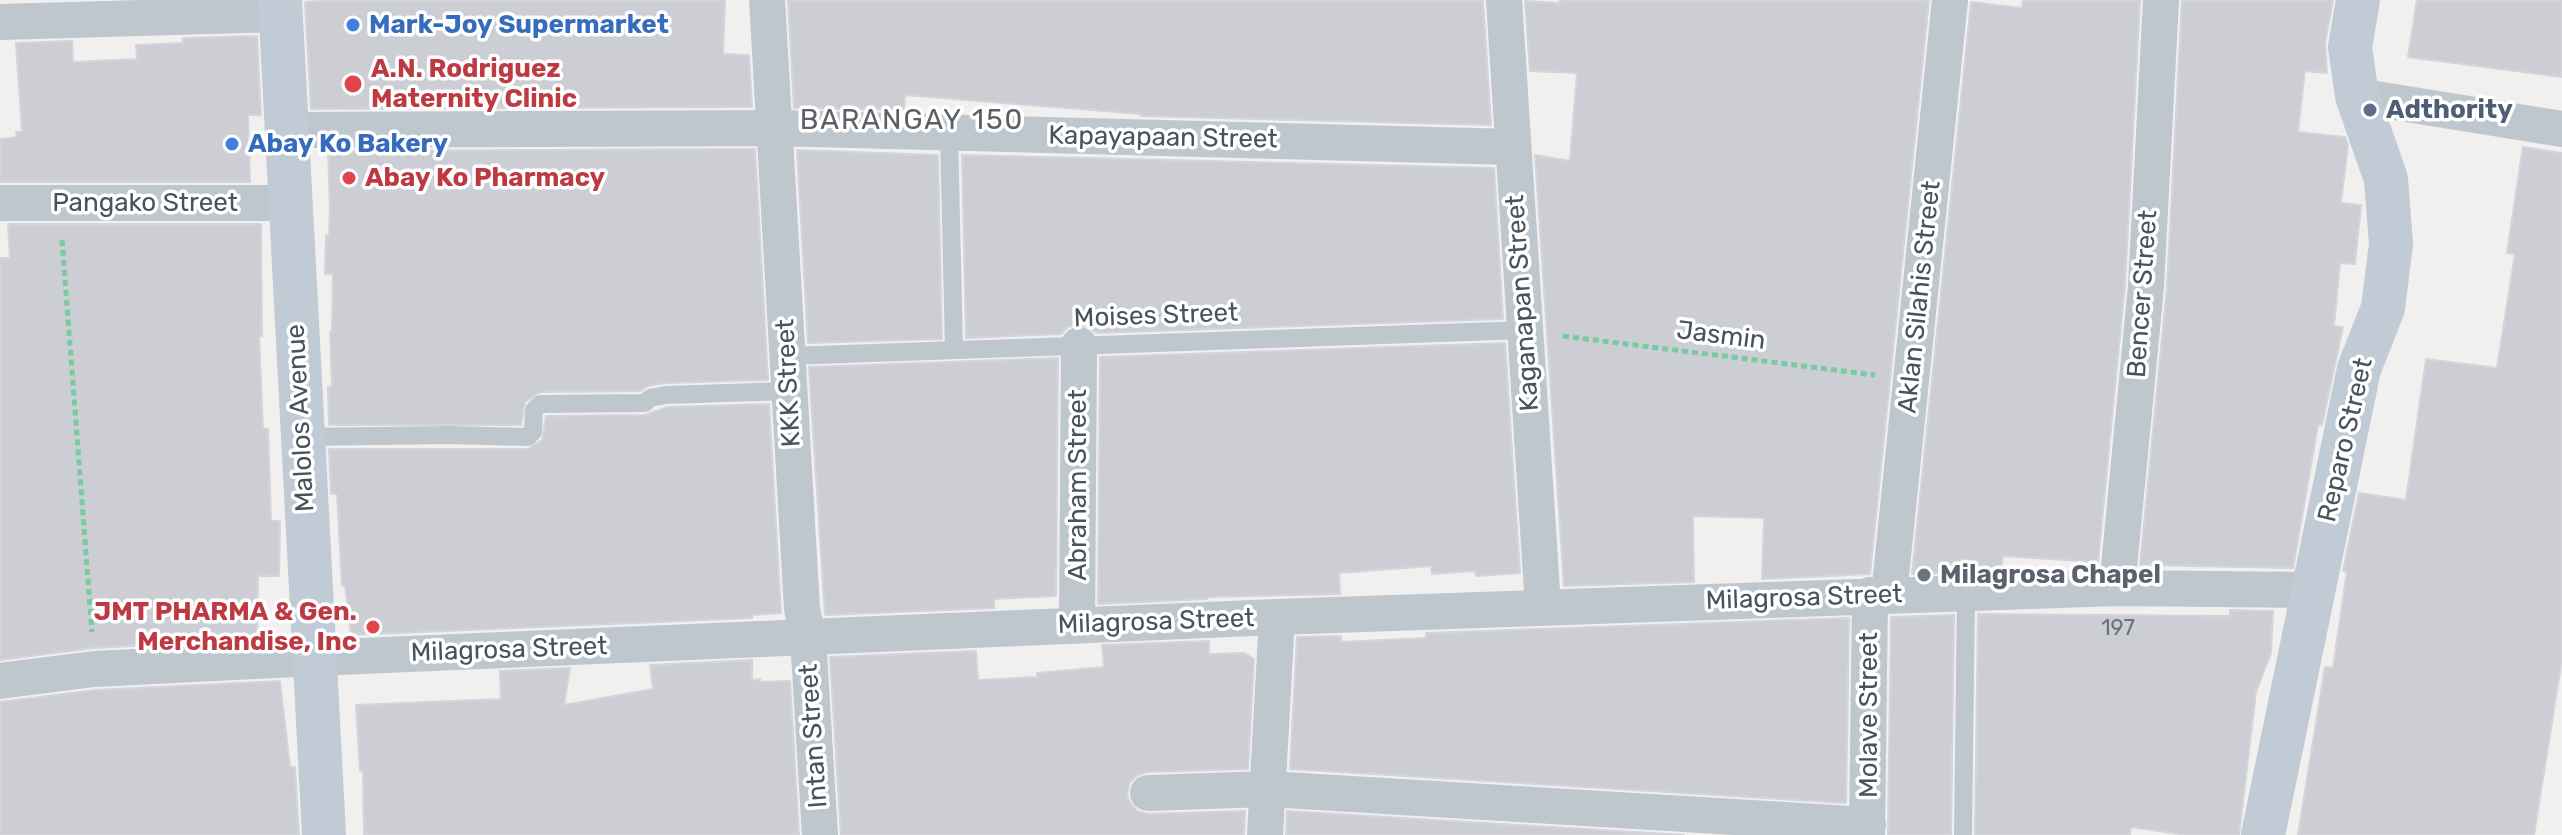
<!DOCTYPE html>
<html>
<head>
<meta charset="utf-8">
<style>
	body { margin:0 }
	canvas { display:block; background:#f2efef }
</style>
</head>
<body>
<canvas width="2562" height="835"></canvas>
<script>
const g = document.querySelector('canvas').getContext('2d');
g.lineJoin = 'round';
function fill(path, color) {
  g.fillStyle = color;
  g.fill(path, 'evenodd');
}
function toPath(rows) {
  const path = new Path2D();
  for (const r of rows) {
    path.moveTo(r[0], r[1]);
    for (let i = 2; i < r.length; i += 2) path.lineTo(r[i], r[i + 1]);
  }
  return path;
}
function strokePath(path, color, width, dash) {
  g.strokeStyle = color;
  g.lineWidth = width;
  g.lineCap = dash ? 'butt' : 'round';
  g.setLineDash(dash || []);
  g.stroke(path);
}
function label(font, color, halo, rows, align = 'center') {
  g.font = font + ' Rubik,sans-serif';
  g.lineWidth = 7;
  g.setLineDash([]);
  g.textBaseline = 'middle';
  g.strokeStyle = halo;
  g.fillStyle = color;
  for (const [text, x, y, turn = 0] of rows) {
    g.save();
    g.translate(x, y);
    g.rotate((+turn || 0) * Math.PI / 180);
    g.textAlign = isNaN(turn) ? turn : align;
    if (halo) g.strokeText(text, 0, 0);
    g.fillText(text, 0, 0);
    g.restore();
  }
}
const building = toPath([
	[334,0,725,0,723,54,749,55,752,107,311,109,305,2,334,0],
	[788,0,1483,0,1491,125,1141,116,1141,114,905,95,904,110,794,108,788,0],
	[1560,0,1929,0,1870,574,1762,579,1764,518,1693,516,1694,582,1564,586,1535,155,1570,161,1577,73,1530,71,1525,1,1560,3,1560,0],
	[2023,0,2140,0,2125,284,2098,562,2003,556,2001,571,1912,574,1971,2,2022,8,2023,0],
	[2182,0,2333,0,2325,43,2327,73,2305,71,2298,132,2345,137,2348,145,2341,203,2361,205,2355,264,2340,263,2334,326,2343,327,2322,425,2318,425,2293,568,2140,565,2167,287,2182,0],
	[2417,0,2562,0,2562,77,2408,57,2417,0],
	[257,36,261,115,248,115,250,182,0,182,0,139,17,137,16,132,22,132,16,43,72,41,73,62,137,59,136,45,183,43,183,38,257,36],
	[2523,147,2562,153,2562,659,2534,835,2298,835,2325,667,2333,668,2347,571,2343,571,2359,493,2406,500,2426,359,2497,368,2515,254,2507,253,2523,147],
	[755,149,768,380,666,383,648,386,640,391,540,392,525,402,521,425,329,425,328,387,332,387,330,332,332,332,333,274,325,274,326,235,329,235,330,207,328,151,755,149],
	[797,150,938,155,942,339,808,343,797,150],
	[962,155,1494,168,1503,319,1096,333,1089,327,1078,324,1068,327,1061,334,966,338,962,155],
	[8,224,261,224,262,336,259,336,263,429,268,429,271,521,280,521,279,576,258,576,257,640,93,648,0,660,0,258,10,258,8,224],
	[1505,343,1520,573,1476,576,1475,571,1432,574,1431,566,1339,573,1340,594,1207,597,1207,599,1098,604,1100,357,1505,343],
	[1058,358,1056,596,994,599,994,608,825,615,809,367,1058,358],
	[769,404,781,613,752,615,752,618,351,635,345,585,342,586,337,494,331,494,329,449,528,449,542,440,546,416,645,415,667,407,769,404],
	[2230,610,2273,611,2271,653,2256,692,2239,835,2186,835,2131,827,2130,835,1975,835,1978,614,2230,616,2230,610],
	[1954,615,1951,835,1888,835,1891,617,1954,615],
	[1849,618,1846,803,1290,769,1297,637,1341,636,1341,642,1426,638,1426,633,1849,618],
	[1209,641,1209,654,1244,653,1254,659,1248,769,1147,772,1138,775,1130,782,1127,794,1130,803,1137,811,1148,814,1245,811,1244,835,841,835,830,657,976,651,978,680,1037,677,1037,673,1104,667,1102,645,1209,641],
	[752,660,752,680,760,679,760,682,790,681,799,835,364,835,363,771,360,771,356,705,501,699,500,671,570,668,564,705,653,689,650,665,752,660],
	[280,681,290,767,295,767,299,835,0,835,0,702,96,690,280,681],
	[1287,811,1684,835,1286,835,1287,811]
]);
fill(building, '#ccced4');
strokePath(building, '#d3d5da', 2);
strokePath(toPath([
	[62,240,92,632],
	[1563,336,1875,375]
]), '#78caa1', 5, [6, 4]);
strokePath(toPath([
	[949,133,954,350],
	[788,356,1525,330],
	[302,437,448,435,528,437,533,432,534,410,540,404,645,403,650,398,666,395,789,391],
	[1963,835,1966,594]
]), '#bec7ce', 18);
strokePath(toPath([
	[767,0,802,609,808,637,820,835],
	[1504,0,1543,607],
	[0,22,280,14],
	[2357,96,2562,129],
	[286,130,774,128,1513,147],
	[0,203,290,203],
	[2117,588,2146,286,2161,0],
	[1889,595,1950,0],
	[1077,626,1079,345],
	[0,681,94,669,315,658,1277,617,2117,588,2313,590],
	[1148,793,1268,789,1868,825],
	[1265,835,1277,617],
	[1867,835,1870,595]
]), '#bec7ce', 36);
strokePath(toPath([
	[280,0,324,835],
	[2263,835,2359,369,2383,308,2391,244,2386,179,2357,96,2350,47,2358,0]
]), '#c0cbd5', 44);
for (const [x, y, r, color] of [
	[353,25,8,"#3f7fe0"],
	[353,84,10,"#e0444e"],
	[2370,110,8,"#5c6f8a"],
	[232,144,8,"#3f7fe0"],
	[349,178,8,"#e0444e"],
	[1924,575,8,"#6b7280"],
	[373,627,8,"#e0444e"]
]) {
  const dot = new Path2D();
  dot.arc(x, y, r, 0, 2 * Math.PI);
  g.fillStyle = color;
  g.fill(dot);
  strokePath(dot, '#fff', 3);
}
label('22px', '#69727a', null, [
	["197",2118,629]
]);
label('bold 26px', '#366cbe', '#fff', [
	["Mark-Joy Supermarket",369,25],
	["Abay Ko Bakery",248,144]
], 'left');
label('bold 26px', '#be3a42', '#fff', [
	["A.N. Rodriguez",371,69],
	["Maternity Clinic",371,99],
	["Abay Ko Pharmacy",365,178],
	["JMT PHARMA & Gen.",357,612,"right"],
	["Merchandise, Inc",357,642,"right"]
], 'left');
label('bold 26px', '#4e5e75', '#fff', [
	["Adthority",2386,110]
], 'left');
label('26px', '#48535c', '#fff', [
	["Kapayapaan Street",1163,138,1],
	["Pangako Street",145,203],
	["Bencer Street",2143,294,-86],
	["Aklan Silahis Street",1920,297,-84],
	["Kaganapan Street",1523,303,-94],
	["Moises Street",1156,316,-2],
	["Jasmin",1721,336,7],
	["KKK Street",789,383,-93],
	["Malolos Avenue",301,418,-93],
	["Reparo Street",2346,440,-77],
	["Abraham Street",1078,485,-90],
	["Milagrosa Street",1804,598,-2],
	["Milagrosa Street",1156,622,-2],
	["Milagrosa Street",509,650,-2],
	["Molave Street",1869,715,-90],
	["Intan Street",814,736,-94]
]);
label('bold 26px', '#5b616d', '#fff', [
	["Milagrosa Chapel",1940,575]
], 'left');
g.letterSpacing = '2px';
label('28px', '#5c6064', '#fff', [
	["BARANGAY 150",912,121]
]);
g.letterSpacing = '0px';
</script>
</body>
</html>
